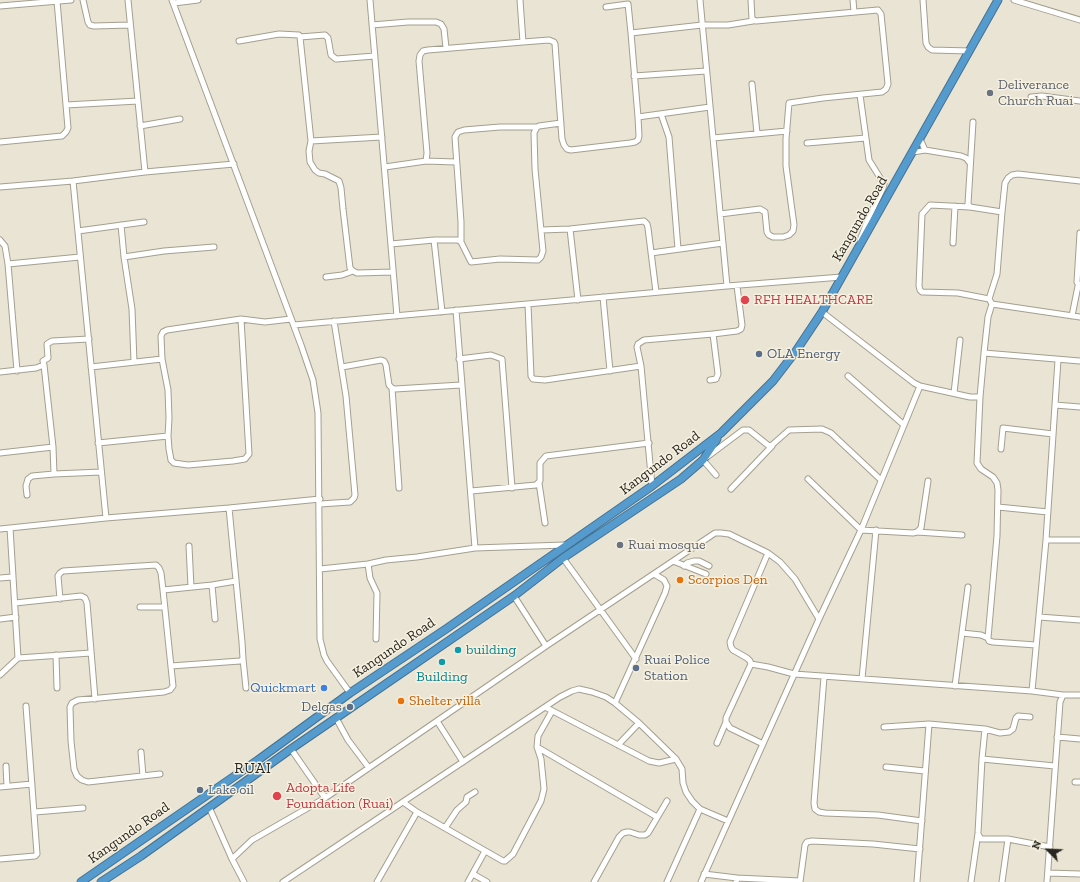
<!DOCTYPE html>
<html>
<head>
<meta charset="utf-8">
<style>
	body { margin:0 }
	#map { position:relative; width:1080px; height:882px; overflow:hidden; background:#e9e4d3; font-family:"Zilla Slab",serif }
	canvas { display:block }
	.north { position:absolute; left:1028px; top:830px; width:40px; height:40px; -webkit-text-stroke:3px #f6f1e0; paint-order:stroke; rotate:294deg; font-size:11px; font-weight:700; line-height:16px; text-align:center; color:#27251f }
	.north::after { content:''; display:block; margin:auto; width:14px; height:18px; background:#27251f; clip-path:polygon(50% 0,100% 100%,50% 72%,0 100%) }
</style>
</head>
<body>
<div id="map">
<canvas width="1080" height="882"></canvas>
<div class="north">N</div>
</div>
<script>
const g = document.querySelector('canvas').getContext('2d');
g.lineJoin = 'round';
function toPath(rows) {
  const path = new Path2D();
  for (const r of rows) {
    path.moveTo(r[0], r[1]);
    for (let i = 2; i < r.length; i += 2) path.lineTo(r[i], r[i + 1]);
  }
  return path;
}
function strokePath(path, color, width, dash) {
  g.strokeStyle = color;
  g.lineWidth = width;
  g.lineCap = dash ? 'butt' : 'round';
  g.setLineDash(dash || []);
  g.stroke(path);
}
function label(font, color, halo, rows, align = 'center') {
  g.font = font + ' "Zilla Slab",serif';
  g.lineWidth = 3;
  g.setLineDash([]);
  g.textBaseline = 'middle';
  g.strokeStyle = halo;
  g.fillStyle = color;
  for (const [text, x, y, turn = 0] of rows) {
    g.save();
    g.translate(x, y);
    g.rotate((+turn || 0) * Math.PI / 180);
    g.textAlign = isNaN(turn) ? turn : align;
    if (halo) g.strokeText(text, 0, 0);
    g.fillText(text, 0, 0);
    g.restore();
  }
}
const minor = toPath([
	[83,0,88,22,90,25,94,26,130,25],
	[128,0,145,172],
	[172,0,301,345,313,380,318,413,320,639,324,655,327,661,350,693],
	[370,0,397,316],
	[700,0,727,286],
	[853,0,854,12],
	[923,0,926,43,928,47,932,50,970,51],
	[1014,0,1080,20],
	[174,3,198,0],
	[0,6,71,0],
	[606,7,628,4,631,33],
	[372,25,408,22,436,22,441,24,444,29,446,48],
	[300,37,311,141,309,151,310,162,315,170,319,173,325,174,339,181,341,188,343,209,350,268,353,271,357,273,393,272],
	[239,41,279,34,299,35,300,37,325,35,328,38,331,55,336,59,375,56],
	[523,42,549,40,554,42,555,44,562,139,564,145,567,149,571,150,630,143,635,142,638,140,639,136,638,117,631,33,702,25,728,25,753,21],
	[634,76,706,71],
	[752,84,757,133],
	[860,95,869,160,884,184,883,188,869,217,860,240],
	[1031,97,1042,96,1080,101],
	[66,105,138,101],
	[661,114,669,137,678,249],
	[638,117,710,107],
	[140,126,180,119],
	[713,138,787,131],
	[920,139,925,150],
	[311,141,382,137],
	[0,142,62,136,66,132,68,128,66,105,57,1],
	[807,143,866,138],
	[913,152,925,150,961,156,966,158,970,163],
	[426,161,456,162],
	[385,167,426,161,427,153,419,61,420,55,423,51,428,50,523,42,520,0],
	[73,181,106,518],
	[0,187,73,181,145,172,234,164],
	[970,207,968,204,973,122],
	[720,214,760,209,765,212,767,232,769,235,773,237,783,237,789,235,793,231,794,225,786,166,786,139,789,103,823,98,882,92,886,89,888,84,881,14,878,10,756,21,752,19,751,0],
	[121,225,124,257,132,309,134,362],
	[570,229,644,221,647,224,648,228,656,292],
	[541,230,570,229,578,300],
	[78,231,144,222],
	[1080,233,1077,282,1080,287],
	[0,240,5,246,8,264,17,371],
	[461,242,461,222,455,137,458,132,464,130,500,127,537,127],
	[953,243,955,206],
	[391,244,434,240],
	[651,253,723,243],
	[124,257,164,251,214,247],
	[8,264,80,257],
	[326,277,342,275,353,271],
	[603,297,610,371],
	[989,299,958,293,922,292,920,290,919,286,922,214,930,205,970,207,1002,212],
	[528,304,531,376,533,379,545,380,641,366],
	[992,304,1080,317],
	[456,310,475,548],
	[442,312,434,240,458,240,461,242,471,262,500,259,538,260,541,257,543,251,535,169,534,133,537,127,539,126,561,123],
	[822,312,914,383,920,386,970,397,980,397,984,353,1080,361],
	[1072,316,1078,286],
	[241,319,249,454,245,459,233,461,188,465,174,463,171,460,169,449,168,436,169,418,168,390,162,359,161,336,163,332,167,330,241,319,265,322,291,319],
	[294,325,727,286,842,277],
	[713,334,737,331,741,329,742,325,737,286],
	[984,353,988,317,992,304,989,299,997,274,1002,212,1005,183,1008,178,1012,175,1018,174,1080,181],
	[459,359,491,355,502,359,512,488],
	[91,367,162,359],
	[342,367,381,360,384,361,386,365,389,385,392,388,395,389,461,385],
	[0,372,36,368,44,365,43,361,48,358,47,344,52,341,89,339],
	[848,376,904,425],
	[392,388,399,488],
	[954,393,960,340],
	[980,397,977,463,981,469,993,477,997,483,998,490,997,536,988,638,989,641,993,642,1036,645],
	[1055,405,1080,407],
	[98,443,168,436],
	[53,447,54,474,101,472],
	[1001,449,1003,428,1053,434],
	[0,453,53,447,44,365],
	[716,475,703,460,743,430,749,430,769,446,772,445,789,430,822,429,831,433,881,480],
	[808,479,861,530,913,533,917,532,921,528,928,481],
	[539,483,545,523],
	[652,486,641,366,637,347,638,344,644,340,713,334,718,374,716,379,710,380],
	[731,489,772,446],
	[471,491,536,485,540,481,540,463,546,456,649,443],
	[27,495,26,486,28,479,32,476,54,474],
	[320,504,350,502,354,498,355,495,346,396,334,321],
	[998,507,1048,512],
	[0,529,106,518,229,508,320,499],
	[917,532,962,535],
	[1046,540,1080,540],
	[189,546,191,587],
	[563,558,636,659],
	[673,561,706,574],
	[684,566,687,563,694,561,699,561,709,566],
	[320,569,368,564],
	[654,574,664,580,667,586,665,593,615,703,639,723,676,759],
	[0,578,12,577],
	[212,585,215,619],
	[514,596,546,646],
	[60,599,58,576,60,573,63,571,156,565,159,568,161,573,163,590],
	[15,603,81,596,85,598,87,603,95,699],
	[140,607,164,607],
	[1039,617,1080,620],
	[0,619,16,617],
	[962,633,981,635,988,638],
	[376,639,377,593,370,578,368,564,386,560,417,557,475,548,565,545],
	[56,655,57,688],
	[18,658,91,653],
	[243,659,246,688],
	[751,664,768,667,794,674,1032,691,1063,695],
	[171,666,240,661,243,659,242,642,229,508],
	[0,675,18,658,10,528],
	[824,677,814,803,815,809,819,812,825,813,878,815,922,821],
	[862,679,876,530],
	[955,686,968,587],
	[1032,691,1046,540,1058,360],
	[545,707,560,697,572,691,579,689,592,692,606,697,615,703],
	[552,711,538,736,537,747,657,817],
	[336,718,348,740,369,768],
	[437,721,463,762],
	[884,727,929,724,985,729,982,759,978,833,971,882],
	[985,729,1000,733,1009,732,1013,729,1016,718,1018,716,1030,717],
	[1057,737,1080,739],
	[717,743,726,722],
	[763,744,730,728,726,722,726,718,751,664,750,661,747,658,733,650,731,647,730,642,768,553],
	[618,745,639,723],
	[291,749,325,798],
	[141,752,143,776],
	[982,759,1055,766],
	[6,766,7,786],
	[886,767,925,771],
	[160,774,88,782,82,780,77,776,74,769,71,741,70,707,72,703,78,700,164,692,170,690,173,686,163,590,212,585,236,581],
	[1075,782,1080,782],
	[0,787,32,784],
	[403,802,417,812,503,861,505,861,513,854,541,801,544,789,541,759,537,747],
	[209,807,232,859,244,882],
	[35,812,83,808],
	[445,828,457,810,466,802,467,797,475,792],
	[978,834,981,839,1008,839,1050,847],
	[0,859,35,856,37,854,26,706],
	[232,859,252,840,325,798,546,646,715,533,721,533,729,534,768,553,780,562,795,579,819,619],
	[1048,873,1080,874],
	[473,874,487,882],
	[704,874,737,878,736,882],
	[737,878,800,881],
	[283,882,545,707,649,761,659,763,676,759,682,769,683,783,686,792,692,801,700,809],
	[377,882,417,812],
	[468,882,485,851],
	[594,882,619,837,623,833,627,832,630,832,639,835,645,835,648,833,667,801],
	[667,882,700,809,728,821],
	[701,882,819,619,861,530,920,386],
	[800,882,805,845,807,842,812,841,873,844,920,849],
	[917,882,929,724],
	[1002,882,1008,839],
	[1047,882,1060,702,1063,695,1080,695]
]);
const highway = toPath([
	[81,882,258,760,350,693,446,629,652,486,721,433,773,381,796,351,822,312,998,0],
	[101,882,141,856,291,749,514,596,563,558,681,479,703,460,717,439]
]);
strokePath(minor, '#a49f90', 7);
strokePath(highway, '#457291', 9);
strokePath(minor, '#fff', 5);
strokePath(highway, '#559bce', 7);
for (const [x, y, r, color] of [
	[990,93,4,"#6b7280"],
	[745,300,5,"#e0444e"],
	[759,354,4,"#5c6f8a"],
	[620,545,4,"#6b7280"],
	[680,580,4,"#e8710a"],
	[458,650,4,"#0f9aa8"],
	[442,662,4,"#0f9aa8"],
	[636,668,4,"#5c6f8a"],
	[324,688,4,"#3f7fe0"],
	[401,701,4,"#e8710a"],
	[350,707,4,"#5c6f8a"],
	[200,790,4,"#5c6f8a"],
	[277,796,5,"#e0444e"]
]) {
  const dot = new Path2D();
  dot.arc(x, y, r, 0, 2 * Math.PI);
  g.fillStyle = color;
  g.fill(dot);
  strokePath(dot, '#f6f1e0', 1.5);
}
label('14px', '#5b616d', '#f6f1e0', [
	["Deliverance",998,85],
	["Church Ruai",998,101],
	["Ruai mosque",628,545]
], 'left');
label('14px', '#27251f', '#f6f1e0', [
	["Kangundo Road",860,219,-60],
	["Kangundo Road",660,463,-37],
	["Kangundo Road",394,648,-34],
	["Kangundo Road",129,833,-35]
]);
label('14px', '#be3a42', '#f6f1e0', [
	["RFH HEALTHCARE",754,300],
	["Adopta Life",286,788],
	["Foundation (Ruai)",286,804]
], 'left');
label('14px', '#4e5e75', '#f6f1e0', [
	["OLA Energy",767,354],
	["Ruai Police",644,660],
	["Station",644,676],
	["Delgas",342,707,"right"],
	["Lake oil",208,790]
], 'left');
label('14px', '#c56008', '#f6f1e0', [
	["Scorpios Den",688,580],
	["Shelter villa",409,701]
], 'left');
label('14px', '#0d838f', '#f6f1e0', [
	["building",466,650],
	["Building",442,677,"center"]
], 'left');
label('14px', '#366cbe', '#f6f1e0', [
	["Quickmart",316,688]
], 'right');
g.letterSpacing = '1px';
label('15px', '#27251f', '#f6f1e0', [
	["RUAI",253,769]
]);
g.letterSpacing = '0px';
</script>
</body>
</html>
